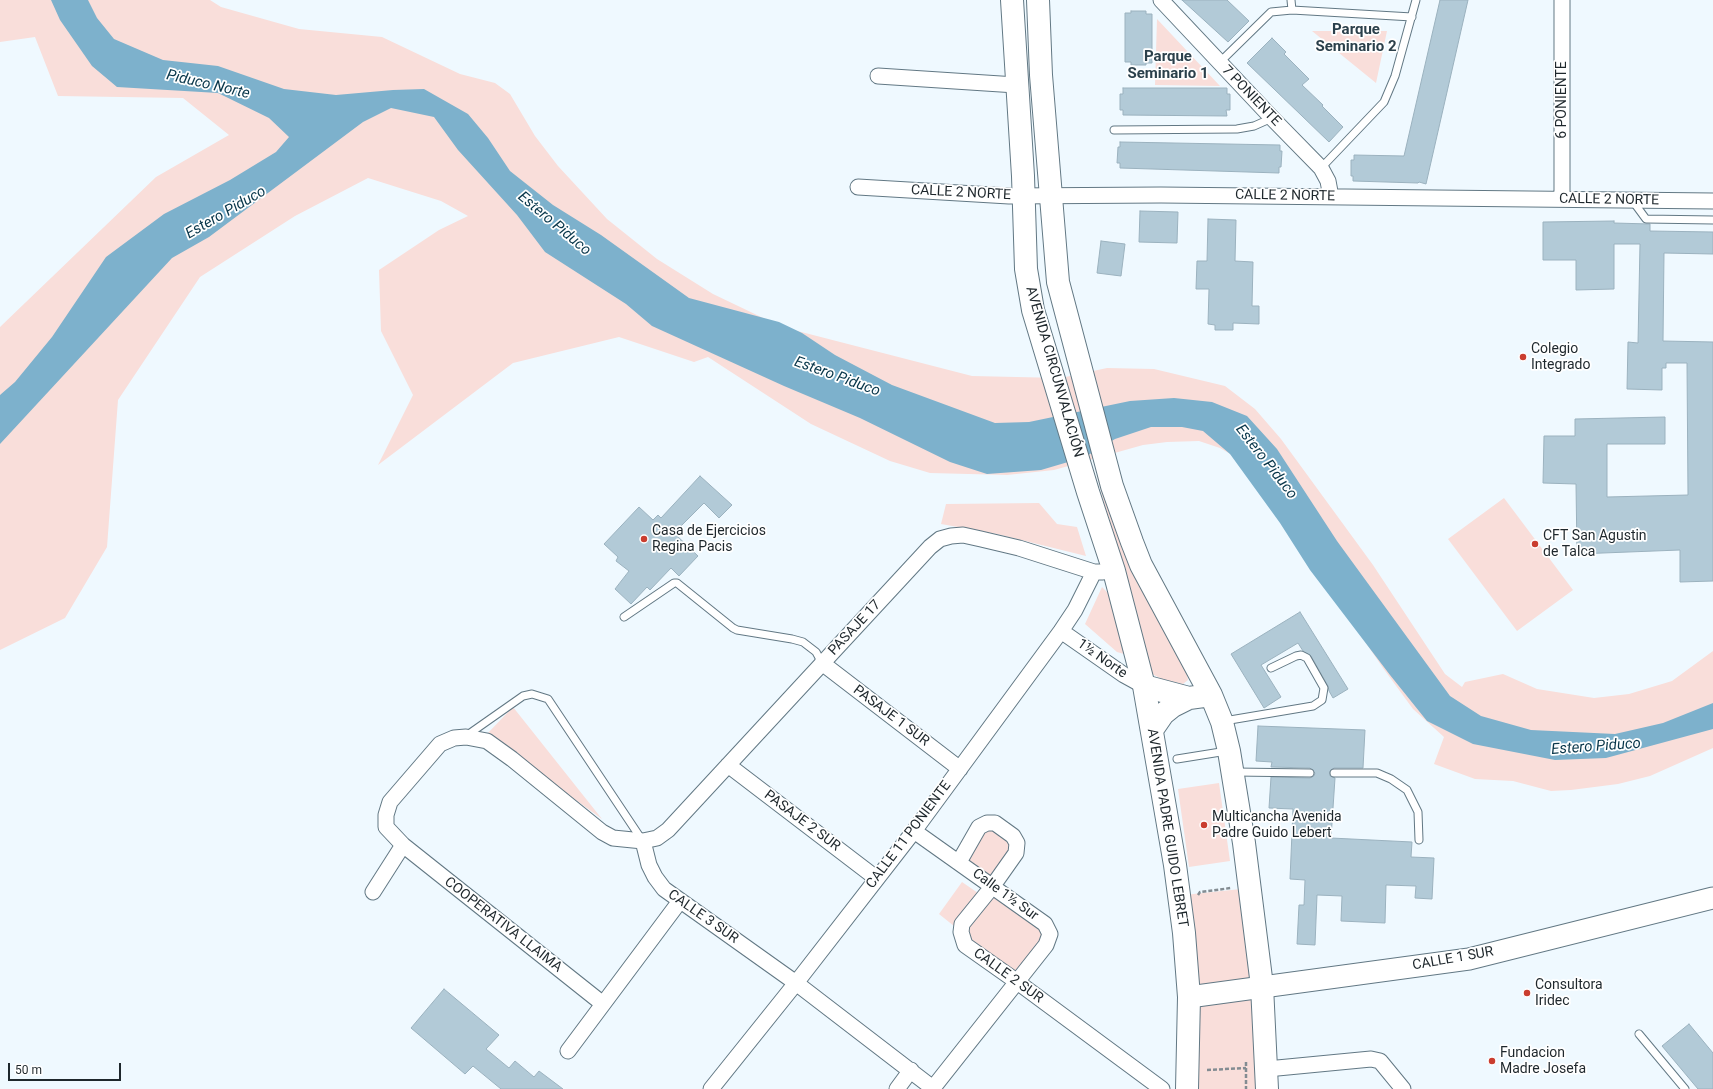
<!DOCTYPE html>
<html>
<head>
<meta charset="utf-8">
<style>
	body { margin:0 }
	#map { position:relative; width:1713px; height:1089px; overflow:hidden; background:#eff9ff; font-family:Roboto,sans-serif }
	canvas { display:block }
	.scale { position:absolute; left:8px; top:1063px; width:113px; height:18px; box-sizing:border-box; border:2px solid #1e272c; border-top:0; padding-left:5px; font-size:12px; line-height:14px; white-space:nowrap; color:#1e272c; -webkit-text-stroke:3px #fff; paint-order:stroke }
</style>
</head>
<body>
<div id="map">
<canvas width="1713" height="1089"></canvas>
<div class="scale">50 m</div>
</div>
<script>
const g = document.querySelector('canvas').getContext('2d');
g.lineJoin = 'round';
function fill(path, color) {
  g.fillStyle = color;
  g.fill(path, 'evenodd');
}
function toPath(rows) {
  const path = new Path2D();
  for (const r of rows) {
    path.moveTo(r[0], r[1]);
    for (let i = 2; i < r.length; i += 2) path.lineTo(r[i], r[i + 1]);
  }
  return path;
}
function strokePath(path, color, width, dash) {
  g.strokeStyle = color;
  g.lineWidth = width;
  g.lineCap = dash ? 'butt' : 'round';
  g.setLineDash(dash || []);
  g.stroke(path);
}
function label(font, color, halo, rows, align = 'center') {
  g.font = font + ' Roboto,sans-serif';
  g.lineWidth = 3.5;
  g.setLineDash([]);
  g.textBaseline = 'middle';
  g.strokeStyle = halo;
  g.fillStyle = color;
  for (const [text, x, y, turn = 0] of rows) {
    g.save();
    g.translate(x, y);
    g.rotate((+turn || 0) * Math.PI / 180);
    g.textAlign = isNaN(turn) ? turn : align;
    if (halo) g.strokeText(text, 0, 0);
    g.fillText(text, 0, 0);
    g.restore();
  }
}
fill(toPath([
	[0,0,210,0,221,7,299,29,382,37,460,74,495,83,510,94,535,136,558,166,607,219,657,259,713,294,782,327,972,376,1061,378,1107,368,1154,369,1225,386,1255,409,1281,439,1373,565,1445,674,1462,687,1465,682,1503,674,1537,689,1594,698,1629,694,1672,681,1713,651,1713,748,1650,776,1618,784,1571,790,1551,791,1513,781,1475,779,1434,764,1444,737,1413,709,1383,668,1242,461,1220,448,1199,441,1167,442,1143,445,1054,470,1007,475,930,473,890,461,811,424,708,357,694,362,619,337,513,363,378,465,413,395,381,331,379,270,439,230,468,216,441,201,368,178,295,216,200,277,118,400,107,547,65,618,0,650,0,327,156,177,229,135,183,98,58,96,35,37,0,42],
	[1157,19,1220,86,1155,85],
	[1312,31,1387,31,1376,83],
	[1101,474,1186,668,1188,680,1183,684,1162,679,1148,672,1097,476],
	[1504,498,1573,590,1517,631,1448,539],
	[1039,503,1057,524,1077,527,1086,556,997,534,941,524,946,504],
	[1102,587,1108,593,1124,654,1117,652,1085,624],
	[513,707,602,819,486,735],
	[1219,783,1230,861,1189,867,1178,789],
	[987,823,1017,843,992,887,1050,934,1016,981,962,939,992,887,959,862],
	[962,882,978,893,954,926,939,914],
	[1241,889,1254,994,1256,1089,1195,1089,1184,895]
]), '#f9deda');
fill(toPath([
	[51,0,88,0,97,18,114,39,163,60,218,66,284,89,336,95,393,90,424,89,468,114,488,138,510,171,553,205,601,235,689,298,779,322,802,333,835,355,892,385,995,423,1029,422,1130,401,1174,398,1212,402,1247,416,1277,449,1337,541,1450,696,1481,716,1531,730,1615,734,1663,723,1713,703,1713,729,1606,758,1555,760,1473,744,1427,721,1390,675,1310,570,1280,523,1230,454,1203,431,1182,427,1151,427,1115,439,1085,457,1041,470,987,474,950,462,860,418,784,386,652,326,626,304,545,252,517,215,458,150,434,117,391,108,363,122,209,237,172,258,0,444,0,395,15,382,52,337,106,257,164,214,230,180,276,152,289,137,269,118,218,93,117,87,92,66,60,20]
]), '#7db1cc');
const building = toPath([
	[1182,0,1227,0,1249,21,1228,42,1182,0],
	[1440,0,1468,0,1426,184,1419,182,1418,183,1353,181,1353,176,1351,176,1351,160,1354,160,1354,155,1404,156,1440,0],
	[1131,11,1146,11,1146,14,1152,14,1152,63,1146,63,1146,65,1131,65,1131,62,1125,62,1125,13,1131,13,1131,11],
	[1272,38,1286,52,1284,54,1309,79,1302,85,1323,105,1322,106,1343,127,1329,142,1247,63,1272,38],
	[1123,88,1227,88,1227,94,1230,94,1230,110,1226,110,1227,116,1123,115,1123,110,1120,110,1120,94,1123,94,1123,88],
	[1120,142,1280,145,1280,151,1282,151,1281,167,1279,167,1279,173,1120,168,1120,163,1117,163,1118,147,1120,147,1120,142],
	[1140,211,1178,212,1177,243,1139,242,1140,211],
	[1208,219,1236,220,1235,261,1253,262,1252,306,1259,306,1259,324,1233,323,1233,330,1215,330,1215,325,1208,324,1209,289,1196,289,1197,261,1207,261,1208,219],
	[1614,221,1614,223,1650,224,1650,231,1713,232,1713,254,1664,253,1663,341,1713,342,1713,581,1680,582,1680,550,1577,554,1576,484,1543,483,1544,436,1575,436,1575,419,1665,417,1665,444,1607,444,1607,497,1688,495,1687,363,1666,363,1666,368,1662,368,1662,390,1627,389,1628,342,1638,343,1640,244,1614,244,1614,289,1576,290,1576,260,1543,260,1543,222,1614,221],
	[1101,241,1125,244,1121,276,1097,273,1101,241],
	[700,476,732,505,719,518,704,503,674,533,698,556,679,576,671,568,650,590,647,587,631,604,615,589,629,571,616,561,618,557,604,544,639,507,653,520,658,515,661,518,700,476],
	[1300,612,1348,689,1333,698,1329,691,1328,686,1311,656,1303,651,1298,643,1261,665,1281,697,1264,708,1231,654,1300,612],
	[1258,726,1365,730,1363,768,1334,768,1330,771,1330,776,1335,778,1331,838,1412,842,1411,857,1434,858,1432,899,1415,898,1416,886,1386,885,1385,923,1341,921,1342,896,1317,895,1315,945,1297,944,1299,905,1304,905,1305,880,1290,879,1293,809,1269,808,1271,777,1310,778,1314,776,1315,773,1310,768,1271,767,1272,762,1256,761,1258,726],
	[444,989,499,1035,486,1049,509,1068,515,1061,534,1077,539,1071,563,1089,501,1089,473,1066,465,1074,411,1028,444,989],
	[1689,1024,1713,1053,1713,1089,1698,1089,1662,1046,1689,1024]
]);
fill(building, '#b2cad7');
strokePath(building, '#9bb2bf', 1);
const lane = toPath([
	[1291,0,1292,10],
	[1219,63,1271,12,1292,10,1412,17],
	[1114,130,1237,129,1254,126,1272,118],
	[1321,168,1384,102,1395,76,1416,0],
	[1632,200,1646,219,1713,220],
	[624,617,674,583,677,583,733,628,737,630,792,639,803,642,816,652,822,663],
	[1224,721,1313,706,1322,700,1324,688,1307,658,1301,655,1296,656,1271,668],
	[466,736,523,696,532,694,548,699,642,840],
	[1177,759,1227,751],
	[1235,772,1310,773],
	[1334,773,1377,773,1391,779,1407,790,1418,812,1419,840],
	[1639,1034,1685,1089]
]);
const street = toPath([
	[1161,0,1272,118,1321,168,1328,181,1331,197],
	[878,76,1016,85],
	[858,187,1009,196,1161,195,1713,201],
	[1562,199,1562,0],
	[1061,631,1124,675,1144,686],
	[822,663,960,769],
	[728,765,876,878],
	[914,831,1045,924,1050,934,1046,945,933,1088],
	[643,841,657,838,668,830,930,547,940,539,951,536,963,535,981,539,1019,548,1094,572,1103,572],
	[959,862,979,827,987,823,995,823,1013,836,1017,843,1016,853,992,887,962,924,961,932,965,945,1016,981,1162,1089],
	[373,892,403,845],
	[603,1004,403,845,386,827,386,815,390,802,440,744,454,738,466,737,487,741,512,759,602,832,613,838,643,841,649,865,655,877,664,889,796,983,934,1089],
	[568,1051,680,901],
	[1267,1069,1371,1059,1380,1061,1403,1089],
	[711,1089,796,983,914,831,1061,631,1075,610,1094,572],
	[897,1089,911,1070]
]);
const secondary = toPath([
	[1189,997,1469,959,1713,898]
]);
const primary = toPath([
	[1012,0,1023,176,1026,269,1033,310,1088,492,1114,571,1144,686,1175,865,1184,933,1189,997,1187,1089],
	[1038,0,1041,75,1058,282,1112,486,1132,542,1141,565,1211,695,1222,722,1229,751,1244,843,1262,986,1267,1089],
	[1144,686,1189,698],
	[1152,730,1163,714,1173,706,1189,698,1211,695]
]);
strokePath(lane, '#627884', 9);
strokePath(street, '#627884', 17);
strokePath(secondary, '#627884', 23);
strokePath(primary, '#627884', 24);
strokePath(toPath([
	[1198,895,1200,892,1231,888],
	[1246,1062,1246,1089],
	[1207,1070,1246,1068]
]), '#838c92', 2.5, [4, 2]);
strokePath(lane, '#fff', 7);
strokePath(street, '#fff', 15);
strokePath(secondary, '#fff', 21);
strokePath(primary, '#fff', 22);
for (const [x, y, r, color] of [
	[1523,357,4,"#ca3d2f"],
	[644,539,4,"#ca3d2f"],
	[1535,544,4,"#ca3d2f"],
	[1204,825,4,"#ca3d2f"],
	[1527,993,4,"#ca3d2f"],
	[1492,1061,4,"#ca3d2f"]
]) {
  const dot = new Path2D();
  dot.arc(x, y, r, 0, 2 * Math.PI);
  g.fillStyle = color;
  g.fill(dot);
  strokePath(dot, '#fff', 1.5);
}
label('14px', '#1e272c', '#fff', [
	["7 PONIENTE",1251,96,46],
	["6 PONIENTE",1562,100,-90],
	["CALLE 2 NORTE",961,193,3],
	["CALLE 2 NORTE",1285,196,1],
	["CALLE 2 NORTE",1609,200,1],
	["AVENIDA CIRCUNVALACIÓN",1054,372,74],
	["PASAJE 17",855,628,-47],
	["1½ Norte",1102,659,35],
	["PASAJE 1 SUR",891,716,37],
	["PASAJE 2 SUR",802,821,37],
	["AVENIDA PADRE GUIDO LEBRET",1167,828,81],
	["CALLE 11 PONIENTE",909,835,-53],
	["Calle 1½ Sur",1005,895,36],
	["CALLE 3 SUR",703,917,35],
	["COOPERATIVA LLAIMA",503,925,38],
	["CALLE 1 SUR",1453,959,-10],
	["CALLE 2 SUR",1008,976,36]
]);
label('14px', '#1e272c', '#fff', [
	["Colegio",1531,349],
	["Integrado",1531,365],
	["Casa de Ejercicios",652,531],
	["Regina Pacis",652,547],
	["CFT San Agustin",1543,536],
	["de Talca",1543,552],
	["Multicancha Avenida",1212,817],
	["Padre Guido Lebert",1212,833],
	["Consultora",1535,985],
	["Iridec",1535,1001],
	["Fundacion",1500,1053],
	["Madre Josefa",1500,1069]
], 'left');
label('bold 15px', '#2b404b', '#fff', [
	["Parque",1356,30],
	["Seminario 2",1356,47],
	["Parque",1168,57],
	["Seminario 1",1168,74]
]);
label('italic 15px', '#08364a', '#fff', [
	["Piduco Norte",208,85,13],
	["Estero Piduco",226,213,-30],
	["Estero Piduco",554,224,40],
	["Estero Piduco",837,377,20],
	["Estero Piduco",1266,462,52],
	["Estero Piduco",1596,747,-4]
]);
</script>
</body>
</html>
